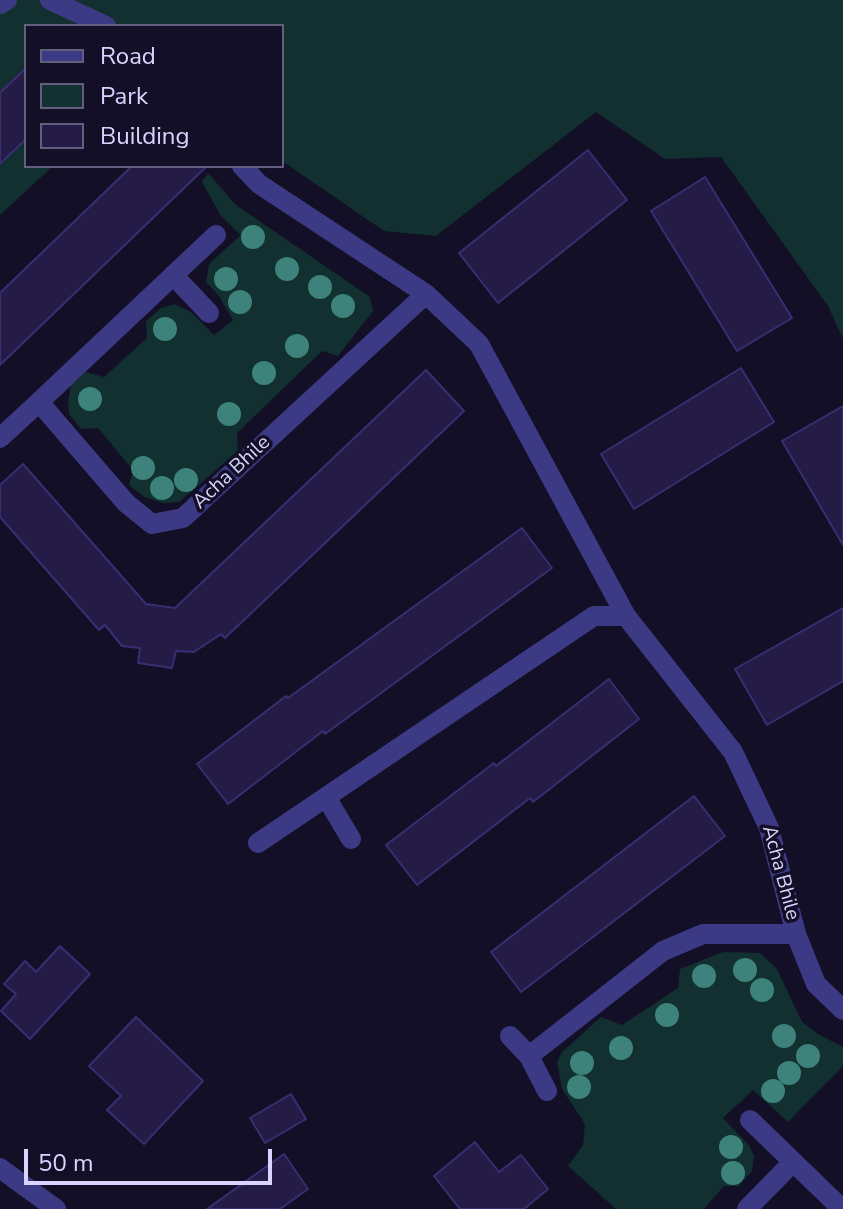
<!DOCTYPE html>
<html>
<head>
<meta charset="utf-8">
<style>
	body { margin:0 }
	#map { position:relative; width:843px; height:1209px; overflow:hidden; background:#130f26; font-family:"Nunito Sans",sans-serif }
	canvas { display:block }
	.legend { position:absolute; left:24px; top:24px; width:260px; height:144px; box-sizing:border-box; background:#130f26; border:2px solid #625e7d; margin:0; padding:10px 14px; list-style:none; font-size:24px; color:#d9d4ff }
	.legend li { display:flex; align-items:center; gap:16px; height:40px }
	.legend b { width:40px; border:2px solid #625e7d }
	.scale { position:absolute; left:24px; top:1149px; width:248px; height:36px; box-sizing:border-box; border:4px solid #d9d4ff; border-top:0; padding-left:10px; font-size:24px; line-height:28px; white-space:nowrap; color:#d9d4ff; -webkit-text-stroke:6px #130f26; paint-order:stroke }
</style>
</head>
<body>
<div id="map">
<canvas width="843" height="1209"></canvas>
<ul class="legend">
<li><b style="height:10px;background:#3d3a85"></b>Road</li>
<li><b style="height:22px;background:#12302f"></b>Park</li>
<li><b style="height:22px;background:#241b47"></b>Building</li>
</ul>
<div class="scale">50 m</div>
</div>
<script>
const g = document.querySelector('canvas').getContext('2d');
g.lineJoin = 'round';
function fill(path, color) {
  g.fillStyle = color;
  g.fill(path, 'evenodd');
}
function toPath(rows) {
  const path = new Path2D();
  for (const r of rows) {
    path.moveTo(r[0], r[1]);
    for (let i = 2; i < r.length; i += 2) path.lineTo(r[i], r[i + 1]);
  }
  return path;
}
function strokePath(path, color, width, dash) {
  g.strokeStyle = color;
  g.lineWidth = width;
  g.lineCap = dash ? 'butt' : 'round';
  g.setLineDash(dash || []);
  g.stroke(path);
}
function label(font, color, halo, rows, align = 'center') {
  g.font = font + ' "Nunito Sans",sans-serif';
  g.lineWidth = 7;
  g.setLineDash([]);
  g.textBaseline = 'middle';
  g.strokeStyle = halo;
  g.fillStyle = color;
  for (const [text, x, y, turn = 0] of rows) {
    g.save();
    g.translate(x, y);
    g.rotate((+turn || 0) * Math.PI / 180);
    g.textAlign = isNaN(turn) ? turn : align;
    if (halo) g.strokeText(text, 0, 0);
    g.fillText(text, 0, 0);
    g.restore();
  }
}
fill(toPath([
	[0,0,843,0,843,339,828,306,721,157,665,159,596,112,436,236,384,231,282,161,282,26,26,26,26,166,53,166,0,215],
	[208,173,236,205,370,297,373,311,338,356,322,351,237,433,238,451,179,502,163,503,144,497,129,485,133,470,98,428,81,429,69,414,68,402,71,385,86,372,104,377,147,338,146,321,161,308,174,304,191,312,214,335,233,320,219,296,206,282,209,264,241,235,221,216,202,182],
	[723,952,760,953,777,969,802,1022,818,1034,843,1047,843,1066,788,1122,753,1090,723,1118,749,1145,754,1156,752,1171,739,1186,724,1186,704,1209,616,1209,568,1166,583,1145,585,1124,562,1089,557,1062,562,1052,601,1017,622,1025,678,988,680,969]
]), '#12302f');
const building = toPath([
	[26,68,26,139,0,164,0,93,26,68],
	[588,150,627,200,498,303,459,253,588,150],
	[132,166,207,166,0,365,0,293,132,166],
	[705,177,792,318,737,351,651,211,705,177],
	[741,368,774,422,634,509,601,454,741,368],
	[426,370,464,411,225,638,221,634,194,652,176,651,172,668,138,663,140,648,122,646,105,625,99,630,0,517,0,485,23,464,146,604,175,608,426,370],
	[843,406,843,545,782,441,843,406],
	[522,528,552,568,325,734,323,731,228,804,197,764,286,696,288,698,522,528],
	[843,608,843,681,767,725,735,669,843,608],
	[609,679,639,719,533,802,530,798,417,885,386,845,494,763,496,766,609,679],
	[694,796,725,836,521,992,491,952,694,796],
	[60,946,90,974,30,1039,1,1011,16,994,4,984,25,961,36,972,60,946],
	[136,1017,203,1081,144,1144,107,1110,121,1096,89,1066,136,1017],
	[291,1094,306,1119,265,1143,250,1118,291,1094],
	[475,1142,499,1172,521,1155,548,1189,524,1209,460,1209,434,1176,475,1142],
	[284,1154,308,1189,280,1209,207,1209,284,1154]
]);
fill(building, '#241b47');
strokePath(building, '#3b2d73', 2);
strokePath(toPath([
	[50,0,106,26],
	[0,4,7,0],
	[242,166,259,184,426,294],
	[173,275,209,313],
	[39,402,216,235],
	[0,438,39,402,126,503,152,524,183,518,426,294,479,344,626,616,733,752,769,828,796,934,816,984,843,1010],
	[326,797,351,839],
	[258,843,594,616,626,616],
	[510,1036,529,1056,547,1091],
	[529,1056,663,951,703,934,796,934],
	[750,1120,842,1209],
	[0,1168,56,1209],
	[747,1209,792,1163]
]), '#3d3a85', 20);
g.fillStyle = '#3d827b';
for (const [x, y] of [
	[253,237],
	[287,269],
	[226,279],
	[320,287],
	[240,302],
	[343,306],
	[165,329],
	[297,346],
	[264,373],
	[90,399],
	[229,414],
	[143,468],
	[186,480],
	[162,488],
	[745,970],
	[704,976],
	[762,990],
	[667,1015],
	[784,1036],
	[621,1048],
	[808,1056],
	[582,1063],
	[789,1073],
	[579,1087],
	[773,1091],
	[731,1147],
	[733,1173]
]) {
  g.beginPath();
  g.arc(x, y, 12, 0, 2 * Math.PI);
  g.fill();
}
label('20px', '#d9d4ff', '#130f26', [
	["Acha Bhile",232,473,-43],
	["Acha Bhile",780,873,75]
]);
</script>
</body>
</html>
